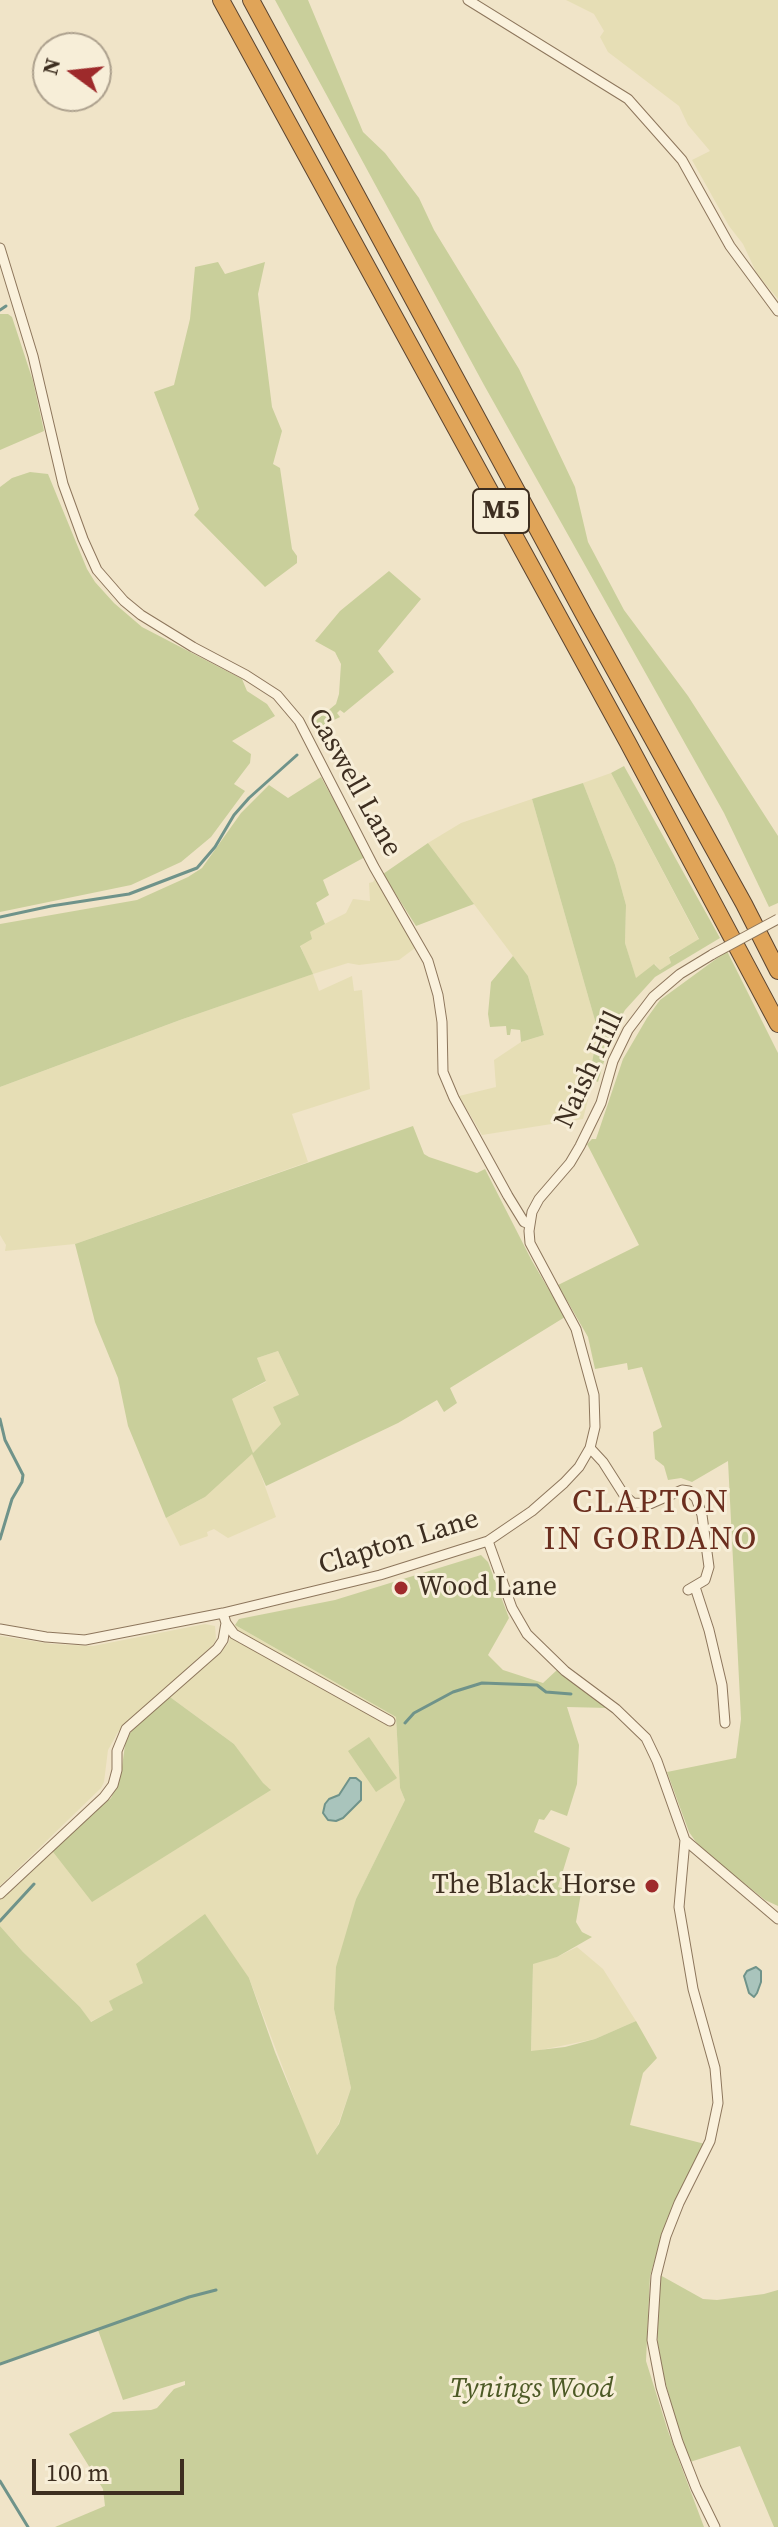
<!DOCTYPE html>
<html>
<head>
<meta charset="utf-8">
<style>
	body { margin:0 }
	#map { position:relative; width:778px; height:2527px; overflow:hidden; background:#f0e4c8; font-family:"Source Serif 4",serif }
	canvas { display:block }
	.north { position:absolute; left:32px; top:32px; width:80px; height:80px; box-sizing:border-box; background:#f7eed8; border:2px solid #ada18e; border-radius:50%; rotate:285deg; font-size:22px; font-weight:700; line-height:32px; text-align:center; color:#3d2e20 }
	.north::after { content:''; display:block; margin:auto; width:28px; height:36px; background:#9e2a2b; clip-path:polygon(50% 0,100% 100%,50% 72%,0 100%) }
	.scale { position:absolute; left:32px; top:2459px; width:152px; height:36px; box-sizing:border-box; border:4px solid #3d2e20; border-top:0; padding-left:10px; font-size:24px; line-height:28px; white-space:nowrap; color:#3d2e20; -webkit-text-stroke:6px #f7eed8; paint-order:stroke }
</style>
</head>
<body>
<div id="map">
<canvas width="778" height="2527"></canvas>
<div class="north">N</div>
<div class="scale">100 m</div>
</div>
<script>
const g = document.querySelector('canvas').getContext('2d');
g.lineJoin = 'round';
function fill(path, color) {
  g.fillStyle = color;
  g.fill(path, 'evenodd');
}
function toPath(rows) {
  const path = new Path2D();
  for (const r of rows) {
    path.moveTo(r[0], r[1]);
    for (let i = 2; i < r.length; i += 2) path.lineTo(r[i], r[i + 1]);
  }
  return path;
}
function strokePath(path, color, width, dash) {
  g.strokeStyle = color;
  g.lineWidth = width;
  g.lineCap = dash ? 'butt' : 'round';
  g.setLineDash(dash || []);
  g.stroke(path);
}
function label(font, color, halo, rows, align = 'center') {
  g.font = font + ' "Source Serif 4",serif';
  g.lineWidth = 6;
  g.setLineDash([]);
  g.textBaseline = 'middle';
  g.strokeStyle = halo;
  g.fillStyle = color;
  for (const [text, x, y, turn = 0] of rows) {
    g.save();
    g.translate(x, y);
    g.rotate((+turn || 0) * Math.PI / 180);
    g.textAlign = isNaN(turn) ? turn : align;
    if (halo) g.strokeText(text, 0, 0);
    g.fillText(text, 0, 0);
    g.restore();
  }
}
fill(toPath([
	[566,0,778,0,778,299,757,274,743,244,729,226,692,160,710,151,688,125,679,106,608,52,600,37,604,31,594,14],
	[611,773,699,940,669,956,671,963,660,970,655,964,636,979,625,943,626,905,615,865,583,783],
	[532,799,598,1031,589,1078,589,1096,583,1119,482,1135,459,1096,496,1087,494,1060,521,1042,544,1035,528,976,428,843,461,823],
	[377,876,416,943,415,948,399,960,359,965,348,963,313,974,319,991,352,976,354,991,362,990,370,1089,292,1114,308,1162,75,1244,5,1251,6,1245,0,1235,0,1087,180,1020,312,974,300,945,309,932,346,913,353,899,370,901,369,883,373,882],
	[278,1351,299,1395,281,1424,253,1453,276,1517,228,1538,214,1529,207,1532,208,1536,180,1546,166,1518,205,1497,232,1399,266,1382,257,1358],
	[205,1624,215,1626,216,1639,213,1645,118,1732,108,1750,104,1782,101,1788,0,1886,0,1636,52,1644,93,1646],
	[235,1625,396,1717,400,1788,405,1800,356,1899,334,2009,351,2088,338,2125,316,2156,249,1978,143,1983,110,2001,114,2010,90,2022,80,2007,23,1952,0,1926,0,1898,50,1848,270,1789,263,1784,234,1744,170,1697,228,1644],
	[577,1947,603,1969,636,2021,595,2039,531,2052,533,1963,557,1957]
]), '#e6deb5');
fill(toPath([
	[275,0,308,0,363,132,385,153,419,198,434,230,519,369,575,487,588,542,624,610,688,696,778,836,778,903,769,907,724,813,484,385],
	[218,262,225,274,265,262,258,294,272,407,282,431,273,464,280,468,292,549,297,556,297,563,265,587,194,515,199,509,154,392,174,385,190,319,195,267],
	[0,314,8,314,12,317,33,381,44,431,0,450],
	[30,472,48,474,87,569,95,582,114,603,142,627,242,679,247,691,267,704,275,716,232,741,251,754,250,763,234,784,245,791,211,837,181,862,131,885,0,912,0,487,12,478],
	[389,571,421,599,378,651,394,672,344,713,340,710,337,713,340,717,316,729,313,723,336,704,339,694,341,664,335,652,315,641,340,611],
	[624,766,720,938,655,977,625,1010,612,1034,598,1082,589,1078,598,1031,532,799,583,783,615,865,626,905,625,943,636,978,654,964,660,970,671,963,669,957,699,939,611,773],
	[321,777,365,857,323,880,329,895,316,903,325,924,310,932,312,939,300,946,313,974,180,1020,0,1087,0,924,137,900,188,877,202,868,241,813,269,785,288,798],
	[428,843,474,904,416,926,383,874],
	[727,951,778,1053,778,1906,765,1900,705,1852,696,1842,689,1832,667,1772,736,1758,741,1719,728,1461,692,1482,681,1478,668,1480,664,1466,655,1459,653,1432,662,1427,642,1367,628,1370,627,1363,595,1369,588,1337,558,1285,639,1245,587,1144,592,1139,596,1139,623,1059,647,1018,660,1000],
	[513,956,528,976,544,1035,521,1042,520,1030,511,1029,510,1035,507,1035,506,1026,490,1027,488,1014,491,982],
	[413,1126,424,1154,429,1157,477,1173,485,1169,532,1261,565,1317,450,1388,457,1403,444,1412,437,1400,398,1423,266,1486,252,1454,205,1497,166,1518,128,1426,118,1378,95,1322,75,1244],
	[278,1351,299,1395,273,1407,281,1424,253,1453,232,1399,266,1381,257,1358],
	[481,1555,488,1562,509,1618,488,1655,503,1670,543,1683,557,1670,609,1708,567,1707,579,1745,577,1784,567,1816,551,1810,544,1820,539,1819,534,1832,570,1848,558,1887,581,1893,576,1922,582,1932,592,1937,557,1957,533,1964,531,2051,565,2047,595,2039,636,2021,657,2058,643,2073,630,2125,705,2144,667,2219,658,2249,650,2276,646,2361,668,2431,704,2527,55,2527,105,2506,103,2489,69,2434,113,2412,151,2410,157,2408,174,2389,185,2385,185,2381,123,2400,98,2330,0,2364,0,1926,23,1952,80,2007,91,2022,113,2010,109,2001,143,1983,136,1964,205,1914,249,1978,275,2052,317,2155,339,2124,351,2088,334,2009,336,1967,356,1899,405,1800,400,1788,396,1717,235,1625,239,1619,335,1600],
	[170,1697,234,1744,263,1783,271,1790,92,1902,50,1848,111,1798,121,1774,126,1738,135,1727],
	[369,1737,397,1778,376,1792,348,1751],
	[660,2275,703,2299,717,2300,764,2294,778,2290,778,2527,774,2527,740,2446,690,2462,679,2433,664,2377,658,2345,656,2321]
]), '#c9cf9b');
const water = toPath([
	[350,1778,356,1778,361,1782,361,1800,343,1818,336,1821,328,1820,323,1813,325,1804,329,1799,339,1795,350,1778],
	[756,1967,761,1971,761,1982,757,1993,754,1997,749,1993,744,1976,747,1971,756,1967]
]);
fill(water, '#a9c4bc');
strokePath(water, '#6f938a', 2);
strokePath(toPath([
	[0,310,6,306],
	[0,917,51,906,129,894,197,868,215,847,234,815,249,798,297,755],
	[0,1419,5,1440,23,1475,22,1482,12,1499,0,1539],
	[405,1723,414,1713,453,1692,482,1683,537,1685,546,1692,571,1694],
	[0,1921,34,1884],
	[0,2364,189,2297,216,2290],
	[0,2481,28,2527]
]), '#6f938a', 3);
const minor = toPath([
	[468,0,628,99,682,160,730,246,778,311],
	[0,248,33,356,63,484,83,539,97,570,124,601,141,615,193,647,246,675,277,695,299,721,374,867,428,961,438,995,442,1022,443,1072,454,1098,508,1196,524,1222,529,1224],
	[590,1448,603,1462,624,1495,633,1503,650,1504,682,1490,689,1491,696,1498,702,1515,709,1567,705,1580,688,1590],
	[488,1541,512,1608,527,1634,565,1671,616,1709,646,1738,657,1761,685,1840,679,1907,693,1989,715,2068,718,2103,710,2141,679,2203,666,2236,656,2276,652,2340,661,2387,678,2442,696,2488,715,2527],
	[695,1587,709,1630,722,1685,725,1723],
	[226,1623,234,1634,390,1721],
	[0,1629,46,1637,85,1640,223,1613,380,1575,488,1541,532,1511,564,1483,579,1467,590,1448,595,1427,594,1395,576,1329,530,1243,529,1231,532,1212,539,1199,570,1163,580,1146,601,1103,613,1061,628,1030,653,997,680,974,713,954],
	[685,1840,778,1919],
	[0,1894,104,1797,113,1785,117,1770,117,1751,126,1729,217,1649,223,1640,226,1623,223,1613]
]);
const motorway = toPath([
	[221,0,627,741,778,1024],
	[251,0,584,615,744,904,778,971]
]);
strokePath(minor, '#8d765c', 11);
strokePath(motorway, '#5b4430', 18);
strokePath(minor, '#faf1dc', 9);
strokePath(motorway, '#e0a458', 16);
const minorBridge = toPath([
	[713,954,778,919]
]);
strokePath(minorBridge, '#8d765c', 11, []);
strokePath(minorBridge, '#faf1dc', 9);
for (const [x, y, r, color] of [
	[401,1588,8,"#9e2a2b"],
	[652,1886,8,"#9e2a2b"]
]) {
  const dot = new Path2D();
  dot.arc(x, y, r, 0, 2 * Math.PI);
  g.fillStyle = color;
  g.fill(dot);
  strokePath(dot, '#f7eed8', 3);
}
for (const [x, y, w] of [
	[501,511,56]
]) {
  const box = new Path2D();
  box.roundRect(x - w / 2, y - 22, w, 44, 6);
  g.fillStyle = '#f7eed8';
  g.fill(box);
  strokePath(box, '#3d2e20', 2);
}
label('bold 26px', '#3d2e20', null, [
	["M5",501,511]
]);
label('28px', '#3d2e20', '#f7eed8', [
	["Caswell Lane",354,783,61],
	["Naish Hill",590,1070,-65],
	["Clapton Lane",399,1543,-17]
]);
label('28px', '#3d2e20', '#f7eed8', [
	["Wood Lane",417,1588],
	["The Black Horse",636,1886,"right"]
], 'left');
label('italic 28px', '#4d5a26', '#f7eed8', [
	["Tynings Wood",532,2390]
]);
g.letterSpacing = '2px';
label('32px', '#6b2e1e', '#f7eed8', [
	["CLAPTON",651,1504],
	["IN GORDANO",651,1541]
]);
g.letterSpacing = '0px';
</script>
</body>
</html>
